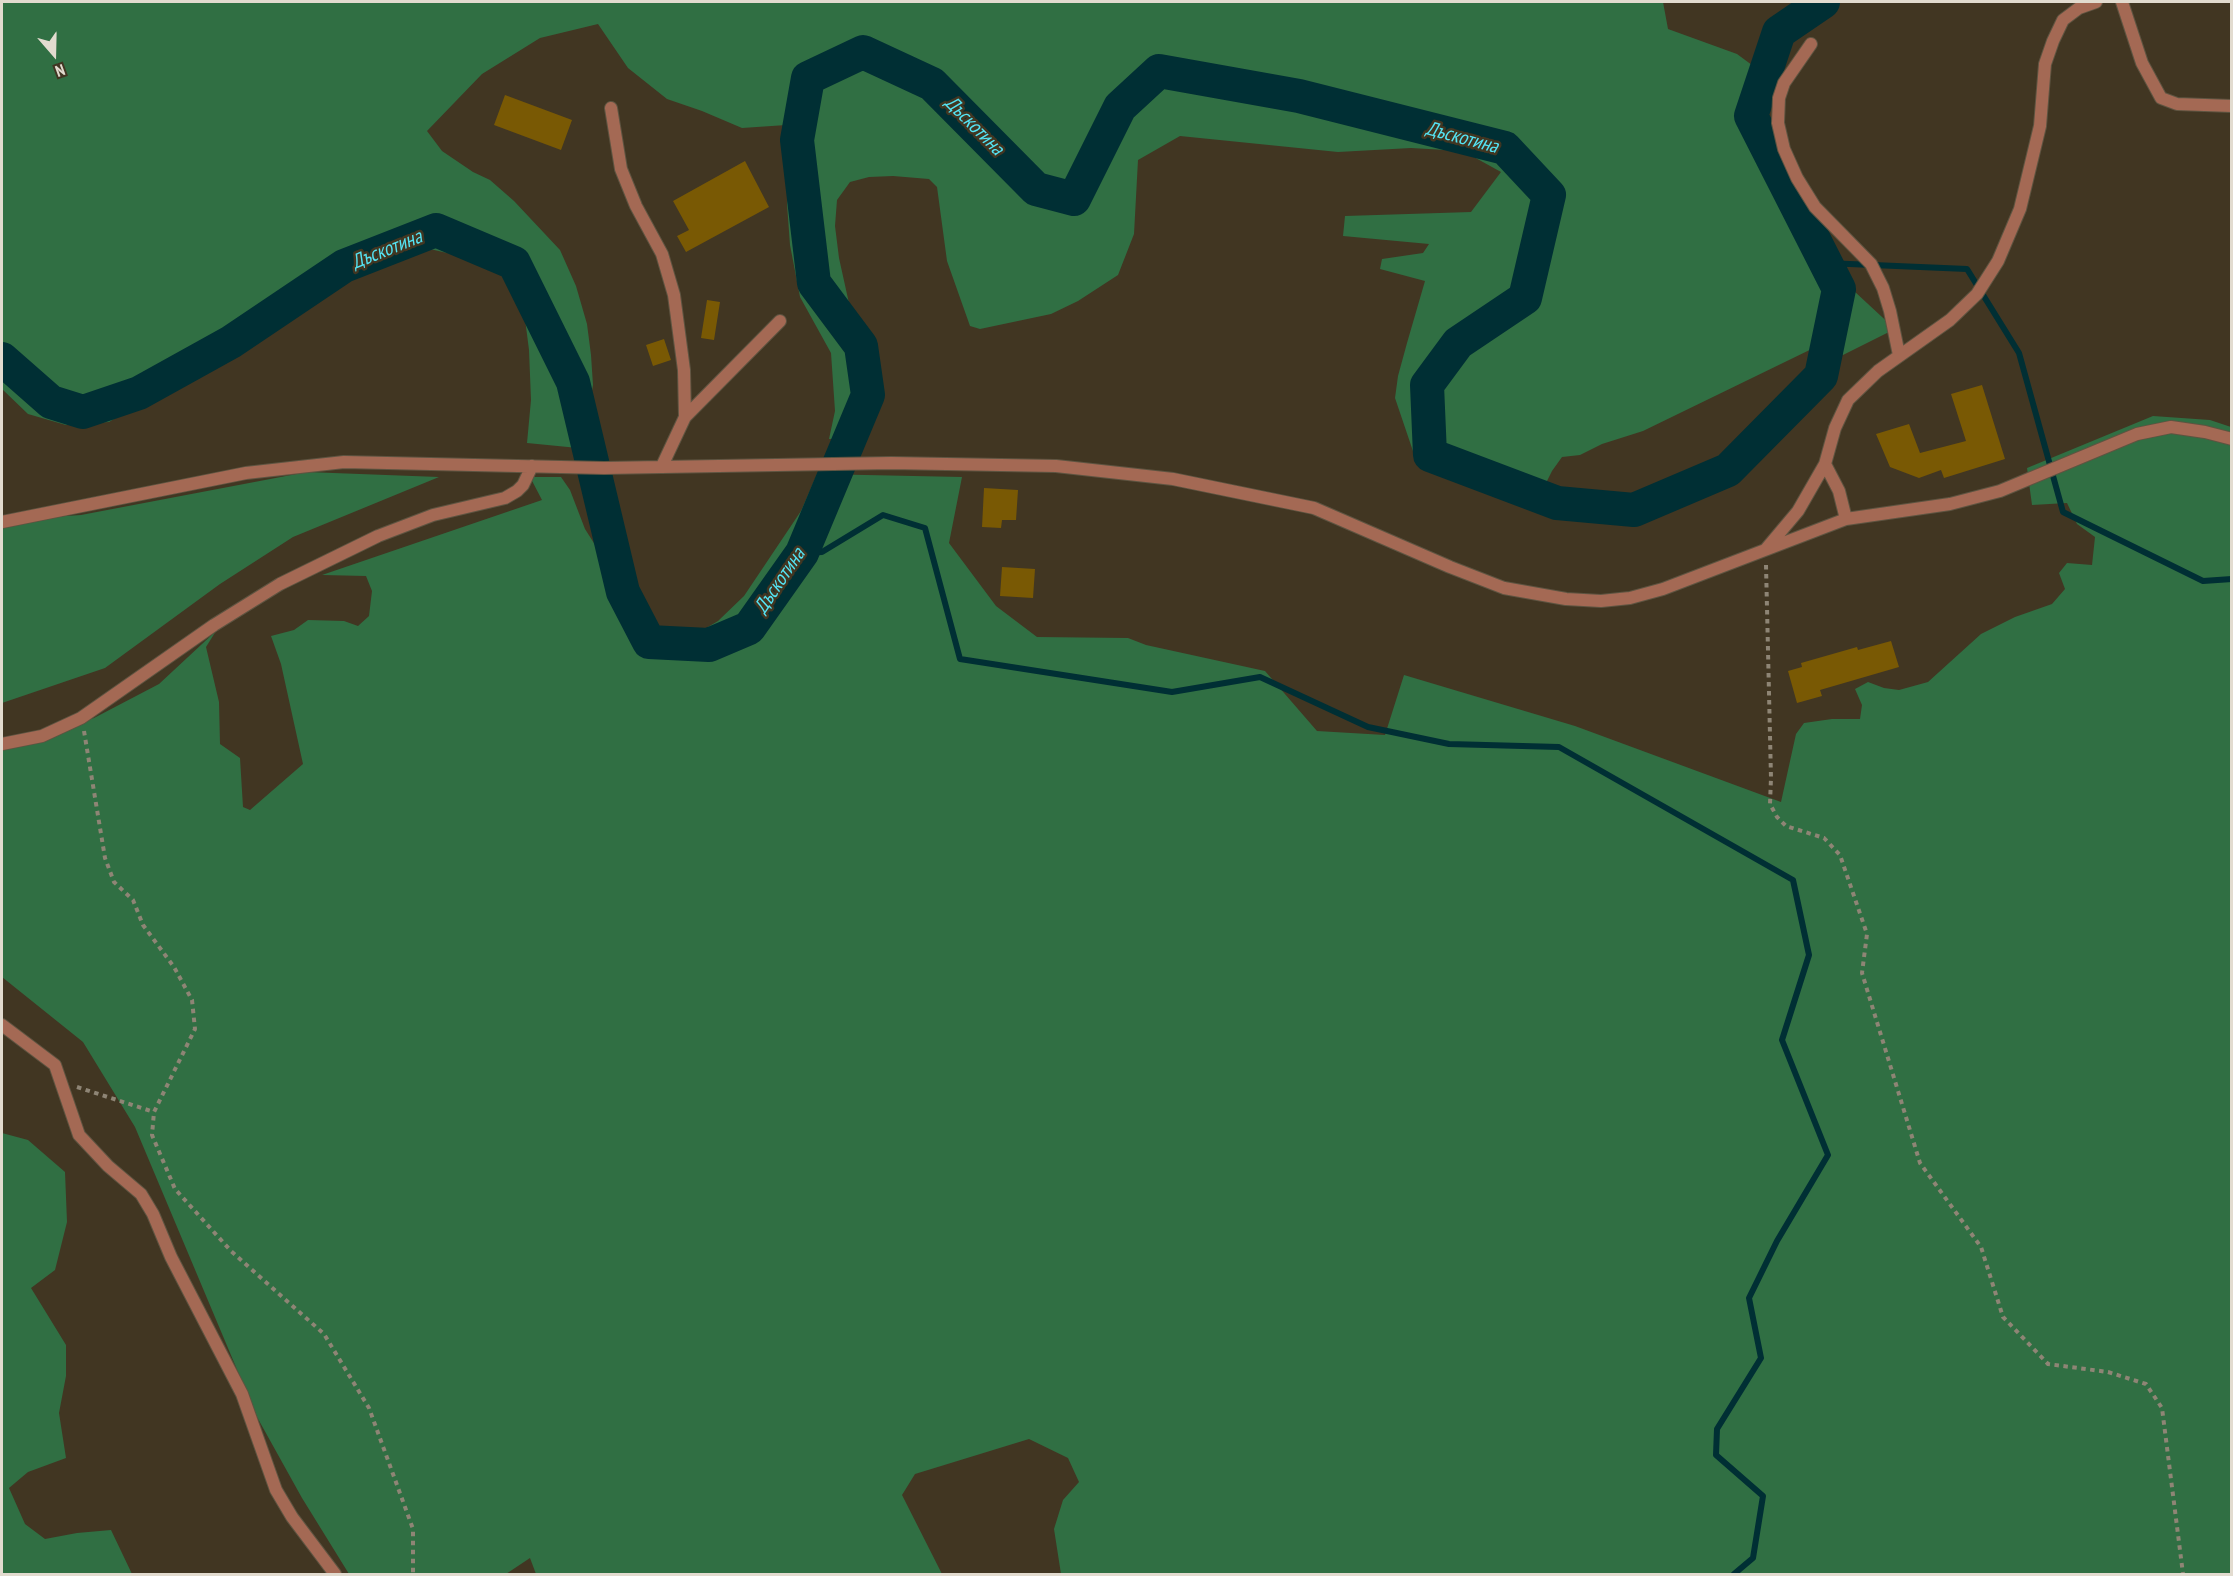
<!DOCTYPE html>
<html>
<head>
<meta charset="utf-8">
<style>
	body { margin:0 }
	#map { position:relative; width:2233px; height:1576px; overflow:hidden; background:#413622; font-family:"PT Sans Narrow",sans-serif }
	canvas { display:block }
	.frame { position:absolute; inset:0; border:3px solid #e2dbcf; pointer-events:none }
	.north { position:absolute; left:24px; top:24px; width:60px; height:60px; -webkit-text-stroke:4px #413622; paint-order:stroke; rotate:160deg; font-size:16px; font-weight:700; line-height:24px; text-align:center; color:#e2dbcf }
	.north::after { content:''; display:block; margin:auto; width:21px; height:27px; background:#e2dbcf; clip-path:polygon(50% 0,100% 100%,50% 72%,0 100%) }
</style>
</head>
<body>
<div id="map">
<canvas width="2233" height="1576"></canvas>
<div class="frame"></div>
<div class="north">N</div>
</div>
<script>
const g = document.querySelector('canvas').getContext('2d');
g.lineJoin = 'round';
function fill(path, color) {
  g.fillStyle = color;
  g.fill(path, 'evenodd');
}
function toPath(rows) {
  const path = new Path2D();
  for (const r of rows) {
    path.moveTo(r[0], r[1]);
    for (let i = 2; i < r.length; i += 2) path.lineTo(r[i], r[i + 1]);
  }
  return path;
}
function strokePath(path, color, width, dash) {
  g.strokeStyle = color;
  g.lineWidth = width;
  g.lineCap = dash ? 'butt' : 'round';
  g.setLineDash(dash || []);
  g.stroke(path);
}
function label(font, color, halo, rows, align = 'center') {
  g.font = font + ' "PT Sans Narrow",sans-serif';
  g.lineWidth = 5;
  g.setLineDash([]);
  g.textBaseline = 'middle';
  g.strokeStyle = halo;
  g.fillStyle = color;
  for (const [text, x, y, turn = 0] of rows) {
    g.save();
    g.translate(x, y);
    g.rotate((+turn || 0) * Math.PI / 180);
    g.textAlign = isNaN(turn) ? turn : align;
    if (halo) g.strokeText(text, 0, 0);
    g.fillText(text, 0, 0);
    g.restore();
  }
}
fill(toPath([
	[2,2,1663,2,1668,29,1737,54,1756,68,1752,120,1822,232,1840,278,1895,329,1843,355,1824,343,1643,431,1602,444,1580,455,1562,457,1552,471,1541,493,1517,499,1416,460,1395,398,1398,376,1407,343,1425,281,1380,269,1382,259,1423,253,1429,244,1343,236,1345,216,1471,212,1501,172,1463,151,1411,148,1338,152,1180,136,1138,160,1134,234,1118,275,1078,301,1051,314,980,329,970,326,947,261,937,187,929,179,893,176,869,177,850,182,837,200,835,226,839,258,856,335,871,376,872,423,865,438,829,439,835,411,831,353,800,297,790,245,787,204,790,179,801,144,816,123,742,128,702,111,667,99,628,68,598,24,540,38,482,74,427,131,442,151,473,172,490,180,514,201,560,250,576,286,587,324,591,355,593,385,587,420,578,448,527,443,531,400,529,350,524,311,515,275,486,262,404,243,278,301,184,377,109,422,66,425,28,414,2,389],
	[2153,416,2210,420,2231,427,2231,1574,1061,1574,1054,1529,1063,1500,1079,1482,1068,1458,1029,1439,915,1474,902,1495,942,1574,536,1574,530,1558,506,1574,349,1574,302,1498,257,1417,135,1127,83,1042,2,977,2,748,94,718,159,684,216,631,206,647,219,702,220,744,240,758,243,807,250,810,303,764,281,664,271,636,294,630,308,620,344,621,358,626,369,616,372,591,366,576,322,575,542,500,530,477,561,477,570,490,585,529,618,581,627,618,636,635,650,643,664,646,686,640,718,621,744,596,801,511,817,474,962,477,949,543,996,606,1037,637,1128,638,1146,645,1265,671,1317,731,1385,735,1404,675,1575,726,1781,802,1796,734,1804,723,1832,719,1860,719,1862,705,1855,689,1868,682,1884,688,1899,690,1928,682,1981,634,2015,617,2052,604,2065,589,2059,573,2067,563,2092,565,2095,537,2077,524,2067,503,2032,505,2027,468],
	[307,472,439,477,293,537,220,584,105,668,2,703,2,525,50,517,81,515],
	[2,1133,28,1140,65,1172,67,1222,55,1270,31,1288,66,1345,66,1376,59,1413,66,1458,28,1472,9,1488,25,1524,45,1539,77,1533,111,1530,132,1574,2,1574]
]), '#306f43');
strokePath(toPath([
	[1826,263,1967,269,2019,353,2063,512,2203,581,2232,579],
	[802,553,822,552,883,515,925,528,960,659,1172,692,1260,677,1368,727,1449,744,1559,747,1793,880,1809,955,1782,1040,1828,1155,1777,1241,1749,1298,1761,1358,1717,1429,1716,1455,1763,1496,1753,1558,1734,1574]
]), '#002f34', 6);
strokePath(toPath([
	[2,359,51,402,83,412,139,393,231,342,344,266,436,230,514,263,573,382,623,592,649,642,709,645,749,628,802,553,868,395,861,346,814,283,797,140,808,78,863,52,932,84,1036,189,1074,199,1120,107,1159,71,1299,96,1505,148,1549,195,1525,298,1458,343,1427,385,1430,455,1557,503,1634,510,1728,470,1821,376,1839,289,1751,116,1779,32,1823,2]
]), '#002f34', 34);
fill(toPath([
	[505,95,572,120,561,150,494,125],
	[745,161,769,207,686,252,677,236,689,230,673,201],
	[707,300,720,302,714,340,701,338],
	[664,339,671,360,653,366,646,345],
	[1982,385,2005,459,1944,478,1941,470,1919,478,1890,467,1876,434,1909,424,1920,453,1966,441,1951,394],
	[984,488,1018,490,1016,520,1002,520,1001,528,982,527],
	[1002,567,1035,569,1033,598,1000,596],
	[1891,641,1899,667,1820,690,1822,696,1797,703,1788,671,1802,667,1801,663,1857,647,1858,650]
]), '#795904');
const minor = toPath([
	[2122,2,2142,63,2161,98,2177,104,2232,106],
	[1811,44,1784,83,1779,98,1778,123,1784,149,1797,178,1815,207,1871,264,1883,288,1890,311,1899,355],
	[611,108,621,169,636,206,662,254,674,295,684,370,685,417,662,466],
	[685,417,780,321],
	[1825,464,1839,491,1846,519],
	[2,522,246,473,344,462,604,468,891,463,1056,466,1173,479,1314,508,1450,567,1504,588,1566,599,1601,601,1630,598,1663,589,1846,519,1950,504,2000,491,2137,434,2171,427,2205,432,2232,439],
	[1766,549,1798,511,1825,464,1835,428,1848,400,1878,371,1950,320,1977,294,1998,261,2020,209,2040,126,2045,64,2053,41,2063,20,2079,8,2096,2],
	[2,744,42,736,81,718,214,625,280,584,378,536,433,515,505,498,517,491,523,485,532,466],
	[2,1025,55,1065,79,1135,108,1166,141,1194,153,1214,171,1257,242,1394,276,1490,292,1517,335,1574]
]);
strokePath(minor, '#5e5441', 14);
strokePath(toPath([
	[1766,565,1771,778,1770,804,1777,817,1786,826,1824,838,1840,855,1867,934,1862,973,1920,1163,1981,1247,2003,1317,2048,1364,2108,1372,2146,1384,2162,1408,2183,1574],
	[84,731,105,858,114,882,133,900,143,925,174,967,192,1000,195,1029,154,1112,152,1135,175,1189,231,1251,324,1334,369,1408,413,1529,413,1574],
	[77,1087,154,1112]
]), '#8e8575', 4, [4.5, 4.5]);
strokePath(minor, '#a46954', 12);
label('italic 20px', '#54e4f4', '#413622', [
	["Дъскотина",974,126,45],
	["Дъскотина",1462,138,15],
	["Дъскотина",387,250,-22],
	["Дъскотина",780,581,-56]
]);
</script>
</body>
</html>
